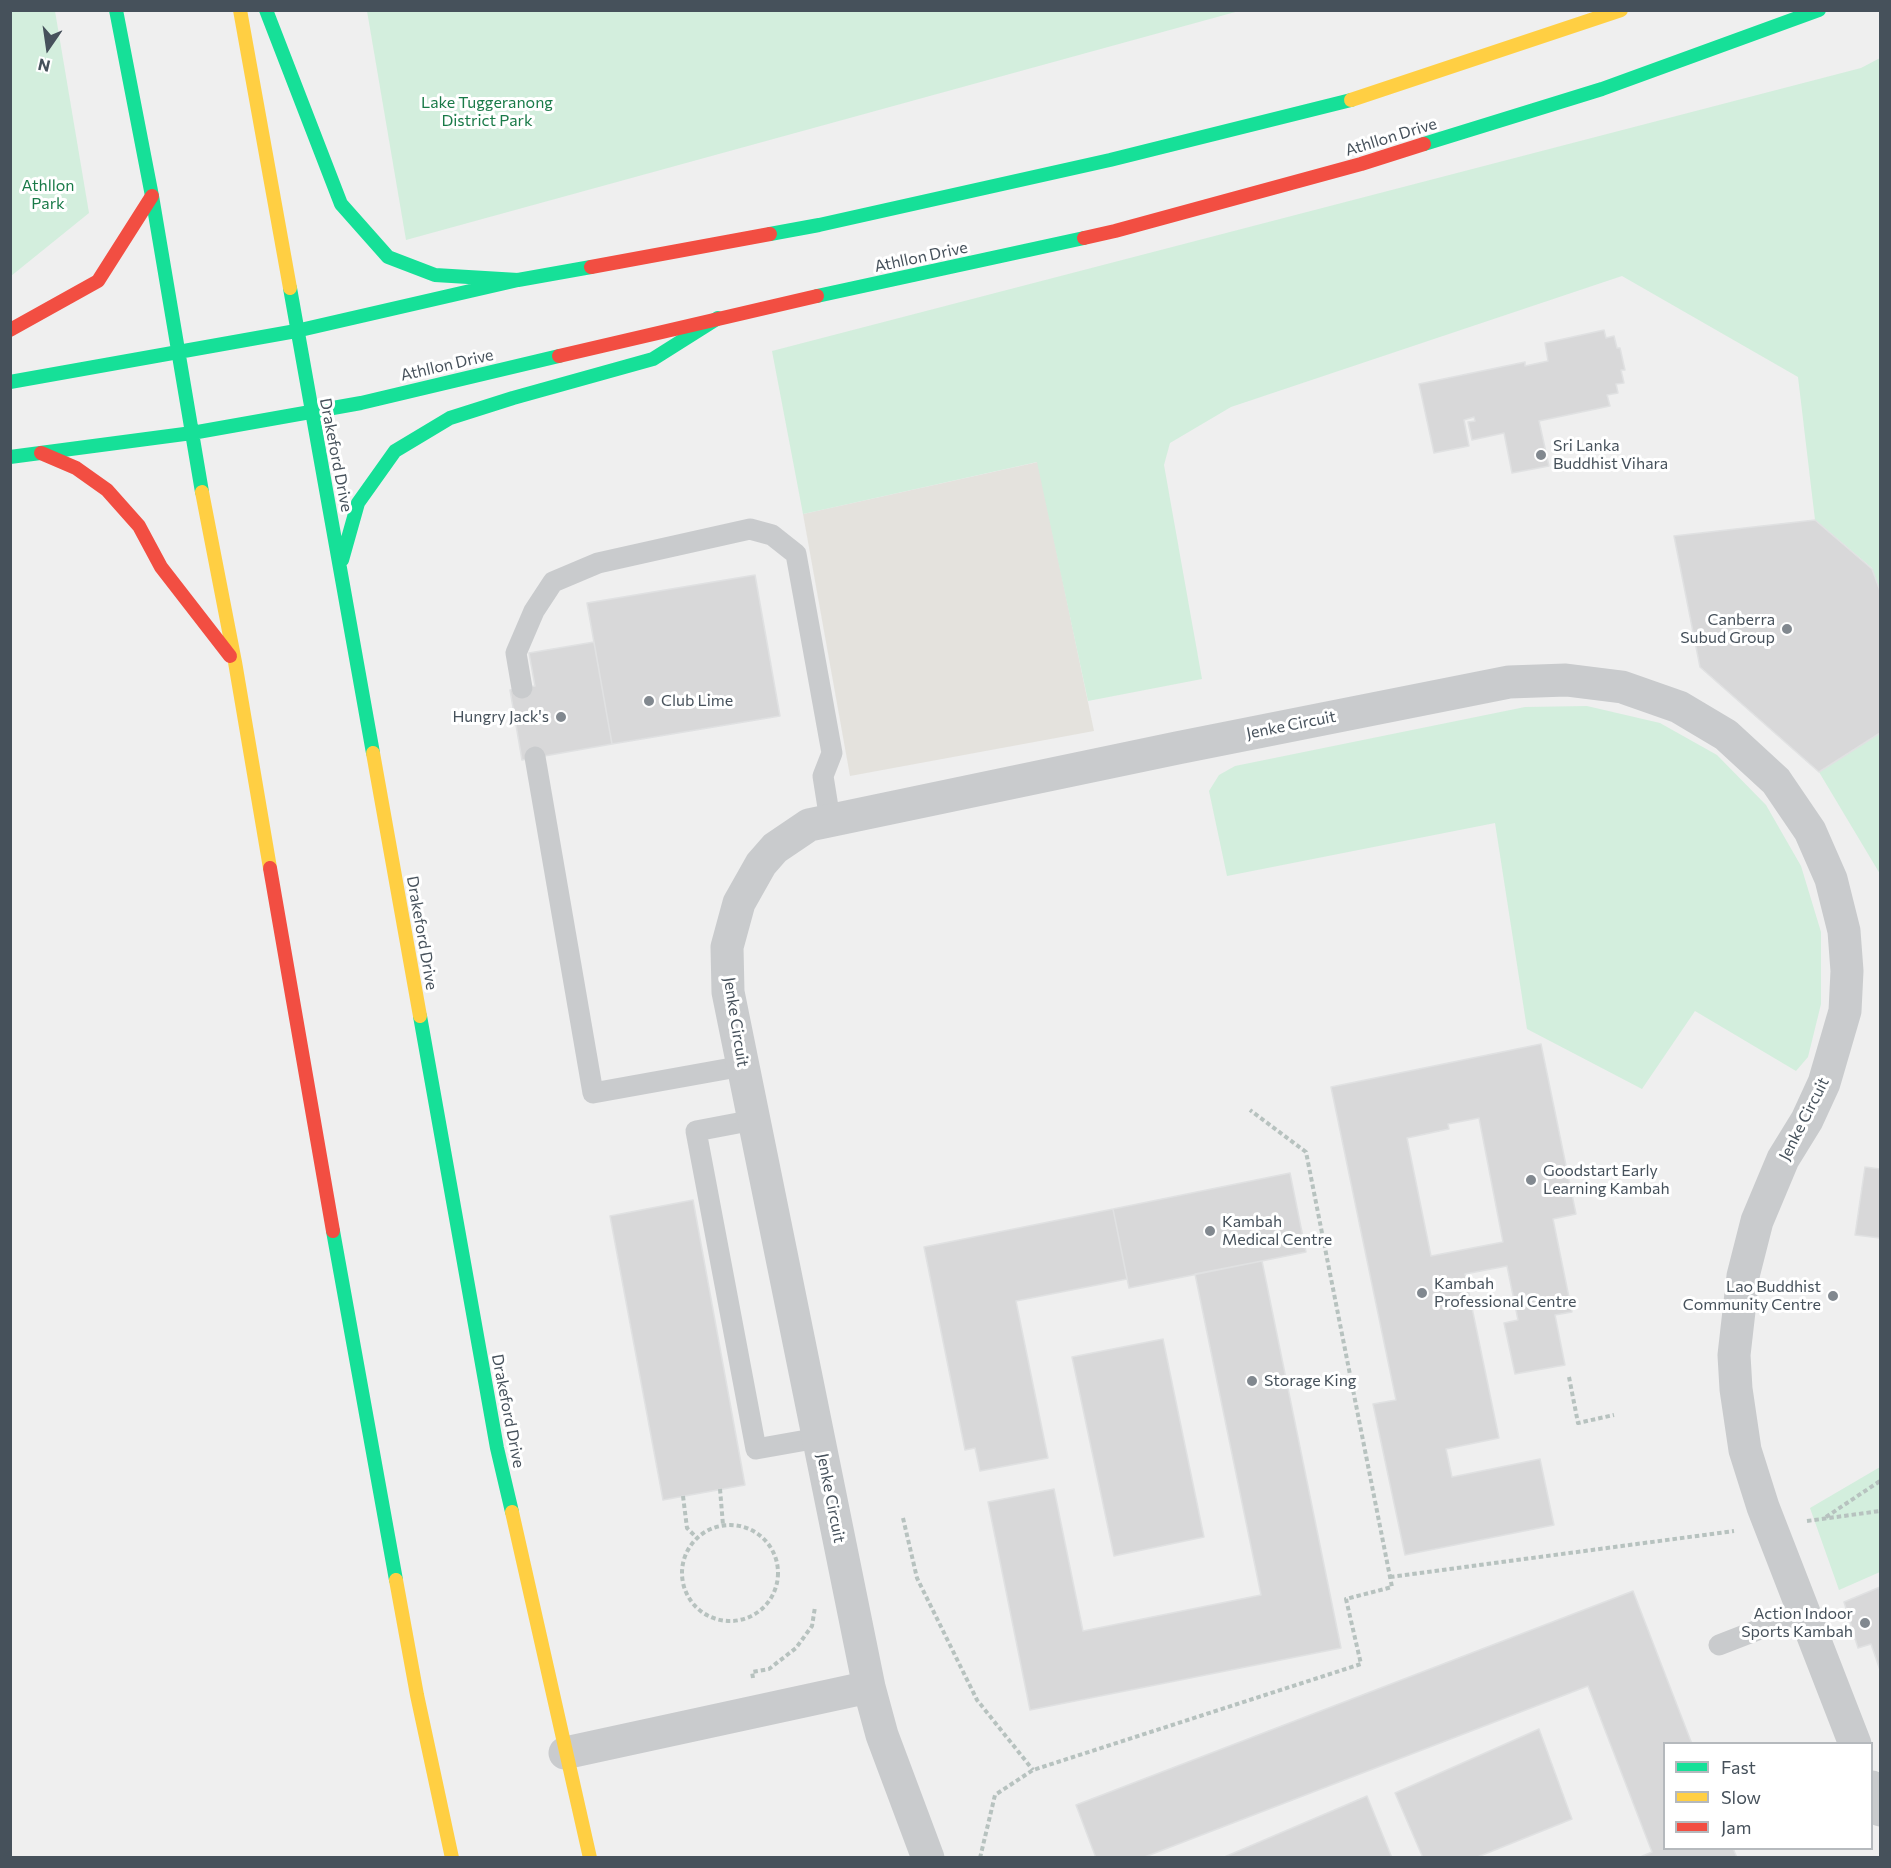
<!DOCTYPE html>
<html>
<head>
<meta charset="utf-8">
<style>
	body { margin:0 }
	#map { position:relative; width:1891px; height:1868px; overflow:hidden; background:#efefef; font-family:Commissioner,sans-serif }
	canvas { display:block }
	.frame { position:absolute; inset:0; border:12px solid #46515b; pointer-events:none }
	.legend { position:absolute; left:1663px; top:1742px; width:210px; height:108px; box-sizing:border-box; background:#fff; border:2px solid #b5b9bd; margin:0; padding:8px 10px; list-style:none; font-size:18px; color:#46515b }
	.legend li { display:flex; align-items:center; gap:12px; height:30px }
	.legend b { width:30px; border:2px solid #b5b9bd }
	.north { position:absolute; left:18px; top:18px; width:60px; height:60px; -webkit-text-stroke:4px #fff; paint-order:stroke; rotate:193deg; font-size:16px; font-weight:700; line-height:24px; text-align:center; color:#46515b }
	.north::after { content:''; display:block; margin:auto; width:21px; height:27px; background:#46515b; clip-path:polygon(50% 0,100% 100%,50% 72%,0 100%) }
</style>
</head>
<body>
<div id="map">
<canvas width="1891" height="1868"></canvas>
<div class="frame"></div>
<ul class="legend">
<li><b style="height:8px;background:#16e098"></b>Fast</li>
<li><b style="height:8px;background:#ffcf43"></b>Slow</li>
<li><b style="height:8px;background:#f24e42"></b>Jam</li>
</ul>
<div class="north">N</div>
</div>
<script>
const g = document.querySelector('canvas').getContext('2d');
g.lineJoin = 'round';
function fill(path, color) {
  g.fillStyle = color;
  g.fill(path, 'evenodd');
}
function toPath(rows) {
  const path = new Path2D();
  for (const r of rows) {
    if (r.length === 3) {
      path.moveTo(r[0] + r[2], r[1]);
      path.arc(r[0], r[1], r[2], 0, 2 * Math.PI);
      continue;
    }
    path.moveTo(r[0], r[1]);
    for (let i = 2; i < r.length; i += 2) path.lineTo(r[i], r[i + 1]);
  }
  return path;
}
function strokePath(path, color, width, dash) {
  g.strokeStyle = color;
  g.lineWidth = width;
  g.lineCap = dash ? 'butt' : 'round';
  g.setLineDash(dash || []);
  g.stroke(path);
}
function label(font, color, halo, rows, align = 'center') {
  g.font = font + ' Commissioner,sans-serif';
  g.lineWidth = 6;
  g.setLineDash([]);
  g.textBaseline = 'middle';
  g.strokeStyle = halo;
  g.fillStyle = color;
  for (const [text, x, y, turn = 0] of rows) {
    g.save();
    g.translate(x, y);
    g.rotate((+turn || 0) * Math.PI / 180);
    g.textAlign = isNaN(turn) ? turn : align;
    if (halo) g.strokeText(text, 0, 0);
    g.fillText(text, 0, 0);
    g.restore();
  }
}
fill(toPath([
	[1038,462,1094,731,850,776,803,514]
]), '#e4e2dd');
fill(toPath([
	[11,10,55,11,89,213,11,276],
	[367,11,367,10,1239,11,406,240],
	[1880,58,1880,591,1872,568,1815,520,1798,377,1622,276,1231,407,1170,443,1164,465,1202,679,1088,701,1037,462,803,514,772,351,1861,68],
	[1587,706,1660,723,1717,755,1766,805,1801,866,1821,932,1821,1004,1808,1057,1796,1071,1695,1011,1642,1089,1527,1029,1495,823,1227,876,1209,791,1219,775,1235,766,1525,707],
	[1880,733,1880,874,1819,772],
	[1880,1467,1880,1572,1839,1590,1810,1508]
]), '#d3eedd');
const building = toPath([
	[1604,330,1606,338,1614,336,1617,348,1620,348,1625,370,1621,370,1624,383,1616,384,1618,393,1607,395,1610,406,1539,421,1549,466,1512,473,1504,433,1472,440,1468,422,1475,421,1474,417,1464,420,1469,446,1434,453,1419,384,1525,362,1525,366,1548,361,1545,343,1604,330],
	[1815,520,1872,569,1880,591,1880,733,1819,772,1700,667,1674,536,1815,520],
	[755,575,780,716,612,744,587,603,755,575],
	[594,642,612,744,522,760,510,690,535,686,529,653,594,642],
	[1541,1044,1576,1214,1553,1219,1572,1312,1555,1315,1565,1365,1515,1374,1504,1323,1518,1320,1507,1266,1465,1274,1499,1438,1446,1449,1452,1477,1540,1459,1554,1525,1405,1555,1373,1404,1396,1400,1331,1087,1541,1044],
	[1479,1118,1503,1242,1431,1256,1407,1138,1449,1129,1448,1124,1479,1118],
	[1865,1167,1880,1169,1880,1238,1855,1235,1865,1167],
	[1290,1173,1306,1252,1129,1288,1113,1209,1290,1173],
	[693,1200,745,1485,663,1500,610,1216,693,1200],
	[1113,1209,1127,1279,1016,1301,1048,1458,980,1471,975,1448,965,1450,924,1247,1113,1209],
	[1262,1261,1341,1648,1030,1710,988,1502,1054,1489,1083,1631,1261,1595,1195,1274,1262,1261],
	[1163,1339,1204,1537,1114,1556,1072,1357,1163,1339],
	[1880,1587,1880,1670,1871,1644,1858,1648,1844,1602,1880,1587],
	[1633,1591,1692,1744,1664,1744,1664,1848,1733,1848,1737,1858,1638,1858,1652,1852,1588,1686,1142,1858,1096,1858,1076,1805,1633,1591],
	[1539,1729,1572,1819,1475,1858,1423,1858,1395,1793,1539,1729],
	[1367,1796,1392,1858,1222,1858,1367,1796]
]);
fill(building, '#d8d8d9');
strokePath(building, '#e0e1e2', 1.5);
strokePath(toPath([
	[1569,1377,1578,1423,1614,1415],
	[720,1489,723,1525],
	[683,1496,687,1528,697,1538],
	[1826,1517,1880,1481],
	[903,1518,917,1578,977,1700,1033,1770],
	[1807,1521,1880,1511],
	[730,1573,48],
	[1390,1577,1734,1531],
	[753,1678,752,1672,769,1669,796,1648,812,1626,815,1607],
	[980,1858,995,1795,1033,1770,1361,1664,1346,1599,1392,1587,1306,1152,1250,1110]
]), '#b7c2bf', 4, [4.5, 3]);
strokePath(toPath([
	[522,688,516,653,534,611,553,582,598,563,750,529,772,535,796,554,832,753,823,776,830,820],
	[535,757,593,1093,743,1066],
	[754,1120,696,1131,756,1449,818,1438],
	[1719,1645,1804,1612]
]), '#c9cbcd', 21);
strokePath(toPath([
	[565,1753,869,1687],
	[1872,1787,1880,1810],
	[928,1858,882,1735,869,1687,728,992,727,947,739,903,761,864,775,848,809,825,1177,748,1509,682,1566,680,1622,687,1679,707,1726,735,1776,781,1810,831,1831,879,1844,931,1847,971,1845,1011,1824,1083,1807,1120,1783,1159,1757,1221,1743,1276,1734,1355,1736,1389,1745,1450,1763,1507,1855,1744]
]), '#c9cbcd', 33);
strokePath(toPath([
	[116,10,152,196,202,492],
	[266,10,341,204,388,257,435,275,518,280],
	[1424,144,1602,89,1819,10],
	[770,234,819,225,1110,160,1351,100],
	[290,288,373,753],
	[817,296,1084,238],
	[10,382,296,331,518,280,591,267],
	[10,457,192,433,361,403,559,356],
	[342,560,358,503,395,451,450,418,513,398,653,359,718,318],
	[420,1016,497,1448,512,1512],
	[333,1231,396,1580]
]), '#16e098', 14);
strokePath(toPath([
	[240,10,290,288],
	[1351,100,1621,10],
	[202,492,235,662,270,868],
	[373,753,420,1016],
	[512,1512,590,1858],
	[396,1580,417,1695,452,1858]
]), '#ffcf43', 14);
strokePath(toPath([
	[1084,238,1115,231,1361,164,1424,144],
	[591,267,770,234],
	[10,330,98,281,152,196],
	[559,356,817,296],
	[41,453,76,468,107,490,139,526,161,567,230,656],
	[270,868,333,1231]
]), '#f24e42', 14);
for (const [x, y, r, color] of [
	[1541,455,6,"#81888f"],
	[1787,629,6,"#81888f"],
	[649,701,6,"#81888f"],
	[561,717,6,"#81888f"],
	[1531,1180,6,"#81888f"],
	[1210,1231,6,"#81888f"],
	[1422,1293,6,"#81888f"],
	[1833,1296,6,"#81888f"],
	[1252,1381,6,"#81888f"],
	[1865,1623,6,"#81888f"]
]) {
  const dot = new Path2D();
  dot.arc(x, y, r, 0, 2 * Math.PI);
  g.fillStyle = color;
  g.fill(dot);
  strokePath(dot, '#fff', 2);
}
label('16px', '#197a48', '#fff', [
	["Lake Tuggeranong",487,103],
	["District Park",487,121],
	["Athllon",48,186],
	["Park",48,204]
]);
label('16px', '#46515b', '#fff', [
	["Athllon Drive",1391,137,-17],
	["Athllon Drive",921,257,-12],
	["Athllon Drive",447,365,-13],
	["Drakeford Drive",336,455,79],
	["Jenke Circuit",1291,725,-11],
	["Drakeford Drive",422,933,80],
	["Jenke Circuit",736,1022,81],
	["Jenke Circuit",1804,1119,-63],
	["Drakeford Drive",508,1411,79],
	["Jenke Circuit",831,1498,79]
]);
label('16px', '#46515b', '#fff', [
	["Sri Lanka",1553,446],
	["Buddhist Vihara",1553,464],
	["Canberra",1775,620,"right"],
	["Subud Group",1775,638,"right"],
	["Club Lime",661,701],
	["Hungry Jack's",549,717,"right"],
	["Goodstart Early",1543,1171],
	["Learning Kambah",1543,1189],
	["Kambah",1222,1222],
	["Medical Centre",1222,1240],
	["Kambah",1434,1284],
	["Professional Centre",1434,1302],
	["Lao Buddhist",1821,1287,"right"],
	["Community Centre",1821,1305,"right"],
	["Storage King",1264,1381],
	["Action Indoor",1853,1614,"right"],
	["Sports Kambah",1853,1632,"right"]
], 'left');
</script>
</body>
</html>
